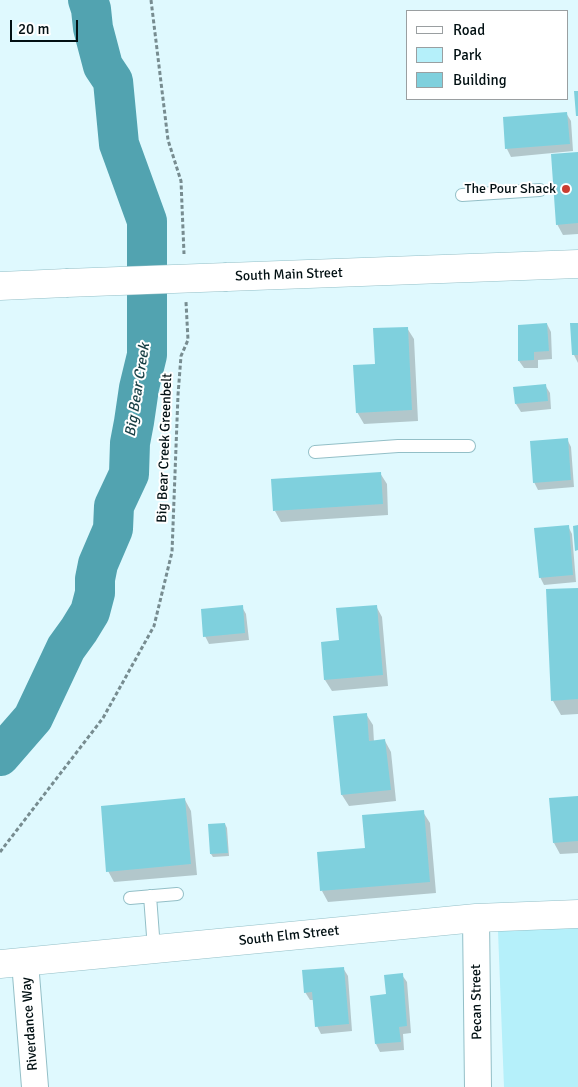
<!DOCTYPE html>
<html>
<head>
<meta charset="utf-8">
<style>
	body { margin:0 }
	#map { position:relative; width:578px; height:1087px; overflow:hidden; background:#dff9fe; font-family:Signika,sans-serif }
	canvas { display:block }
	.legend { position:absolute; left:406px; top:10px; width:162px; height:90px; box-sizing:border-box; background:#fff; border:1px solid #9a9fa1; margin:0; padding:6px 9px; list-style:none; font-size:15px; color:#021013 }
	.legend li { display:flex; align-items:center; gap:10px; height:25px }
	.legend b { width:25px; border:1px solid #9a9fa1 }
	.scale { position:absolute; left:10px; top:20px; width:68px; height:22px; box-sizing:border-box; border:2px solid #021013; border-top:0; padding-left:6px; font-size:15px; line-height:18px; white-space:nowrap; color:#021013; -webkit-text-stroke:4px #fff; paint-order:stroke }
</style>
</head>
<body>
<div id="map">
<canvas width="578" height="1087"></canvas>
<ul class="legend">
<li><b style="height:6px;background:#fff"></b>Road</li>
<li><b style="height:14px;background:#b5f0fa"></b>Park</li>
<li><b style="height:14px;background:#7fd0dd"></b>Building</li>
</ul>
<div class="scale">20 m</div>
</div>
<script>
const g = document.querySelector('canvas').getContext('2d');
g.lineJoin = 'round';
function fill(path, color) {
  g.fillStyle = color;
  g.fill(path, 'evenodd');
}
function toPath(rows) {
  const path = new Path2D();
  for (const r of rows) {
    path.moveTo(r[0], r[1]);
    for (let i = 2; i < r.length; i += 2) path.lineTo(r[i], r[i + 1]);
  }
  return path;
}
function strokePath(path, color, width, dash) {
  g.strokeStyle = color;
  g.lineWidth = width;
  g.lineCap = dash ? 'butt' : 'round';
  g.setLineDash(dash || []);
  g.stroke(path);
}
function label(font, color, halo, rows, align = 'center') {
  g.font = font + ' Signika,sans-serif';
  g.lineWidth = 4;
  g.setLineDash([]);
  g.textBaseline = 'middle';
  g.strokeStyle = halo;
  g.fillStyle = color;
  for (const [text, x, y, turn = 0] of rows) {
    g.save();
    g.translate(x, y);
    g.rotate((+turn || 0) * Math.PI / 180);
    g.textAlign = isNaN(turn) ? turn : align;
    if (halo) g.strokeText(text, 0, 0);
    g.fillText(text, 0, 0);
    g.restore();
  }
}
fill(toPath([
	[578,902,578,1087,504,1087,497,905]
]), '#b5f0fa');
fill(toPath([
	[566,113,571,121,573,151,511,157,507,149,504,118],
	[578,154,578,234,563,235,557,224],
	[547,324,551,332,552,359,538,360,538,368,524,368,519,361],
	[578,324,578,363,574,355,571,325],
	[407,328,414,339,418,421,364,424,357,412,376,365],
	[545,385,550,393,551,409,521,412,516,404,515,388],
	[567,439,571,447,574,487,538,490,534,482],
	[380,473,387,484,388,515,281,522,275,511],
	[568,526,572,534,576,582,544,585,540,577],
	[578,589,578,714,561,715,553,701],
	[376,606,382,617,388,686,332,691,325,680,322,643,340,641],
	[242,607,246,614,249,640,209,644,205,636],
	[366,714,373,725,374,742,385,741,391,752,396,801,349,806,342,795,335,717],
	[578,797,578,853,560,854,554,843],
	[185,800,191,811,197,875,114,882,108,871],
	[423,812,430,823,436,893,328,902,322,891,366,849],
	[225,824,227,828,229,856,213,857,211,854],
	[343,968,348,976,352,1031,321,1034,317,1026,314,1000,310,1000,305,992],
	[402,975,407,982,411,1033,403,1034,404,1050,380,1052,376,1044,372,997,387,995]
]), '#0003');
strokePath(toPath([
	[0,756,33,718,66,648,79,630,90,612,95,593,95,579,98,564,113,529,114,506,129,474,130,443,134,422,139,388,147,355,147,221,119,144,113,81,103,66,93,28,91,9,88,0]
]), '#52a3b0', 40);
fill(toPath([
	[574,91,578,91,578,116,576,116],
	[567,112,570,144,505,149,503,117],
	[578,152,578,223,556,225,551,154],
	[547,323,549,351,534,352,534,360,518,361,518,325],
	[570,323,578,323,578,355,572,355],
	[408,327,412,410,356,413,353,365,375,364,373,328],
	[546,384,548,401,515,404,513,387],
	[568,438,571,480,533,483,530,441],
	[381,472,383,504,273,511,271,479],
	[569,525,573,575,539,578,534,528],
	[578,525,578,550,575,551,573,526],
	[578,588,578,699,551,701,546,589],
	[243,605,245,633,203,637,201,609],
	[377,605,383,675,324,680,321,642,339,640,336,608],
	[367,713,369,741,385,739,391,790,341,795,333,716],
	[578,796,578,841,553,843,549,798],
	[185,798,191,864,106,872,101,806],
	[424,810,430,882,320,891,317,852,365,848,362,815],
	[225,823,228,853,210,854,208,824],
	[344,967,349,1024,315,1027,312,992,304,993,302,970],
	[403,973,407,1026,399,1027,401,1042,375,1044,370,996,386,994,384,975]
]), '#7fd0dd');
const service = toPath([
	[462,195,540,190],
	[315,452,398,446,469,446],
	[150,896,154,949],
	[130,898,177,894]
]);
const minor = toPath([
	[476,918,478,1087],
	[25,962,35,1087]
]);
const tertiary = toPath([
	[0,964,476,918,578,914]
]);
const primary = toPath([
	[227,277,578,264],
	[0,286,66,283]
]);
strokePath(service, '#93bfc7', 14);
strokePath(minor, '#93bfc7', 28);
strokePath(tertiary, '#93bfc7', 29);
strokePath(primary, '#93bfc7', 29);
strokePath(toPath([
	[151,0,168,140,181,181,184,254],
	[0,852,103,718,154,626,172,552,178,395,181,356,188,340,186,302]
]), '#778c90', 3, [4, 2.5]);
strokePath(service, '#fff', 12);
strokePath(minor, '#fff', 26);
strokePath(tertiary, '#fff', 28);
strokePath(primary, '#fff', 28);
const primaryBridge = toPath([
	[66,283,227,277]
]);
strokePath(primaryBridge, '#93bfc7', 29, []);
strokePath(primaryBridge, '#fff', 28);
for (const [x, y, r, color] of [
	[566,189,5,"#ca3d30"]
]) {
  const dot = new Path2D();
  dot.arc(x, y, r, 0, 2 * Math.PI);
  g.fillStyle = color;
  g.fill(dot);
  strokePath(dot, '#fff', 2);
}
label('14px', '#021013', '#fff', [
	["The Pour Shack",556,189]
], 'right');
label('14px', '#021013', '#fff', [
	["South Main Street",289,275,-2],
	["Big Bear Creek Greenbelt",165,448,-88],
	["South Elm Street",289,936,-6],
	["Pecan Street",477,1002,-91],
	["Riverdance Way",30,1024,-94]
]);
label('italic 15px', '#183f45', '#fff', [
	["Big Bear Creek",138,390,-81]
]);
</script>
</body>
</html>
